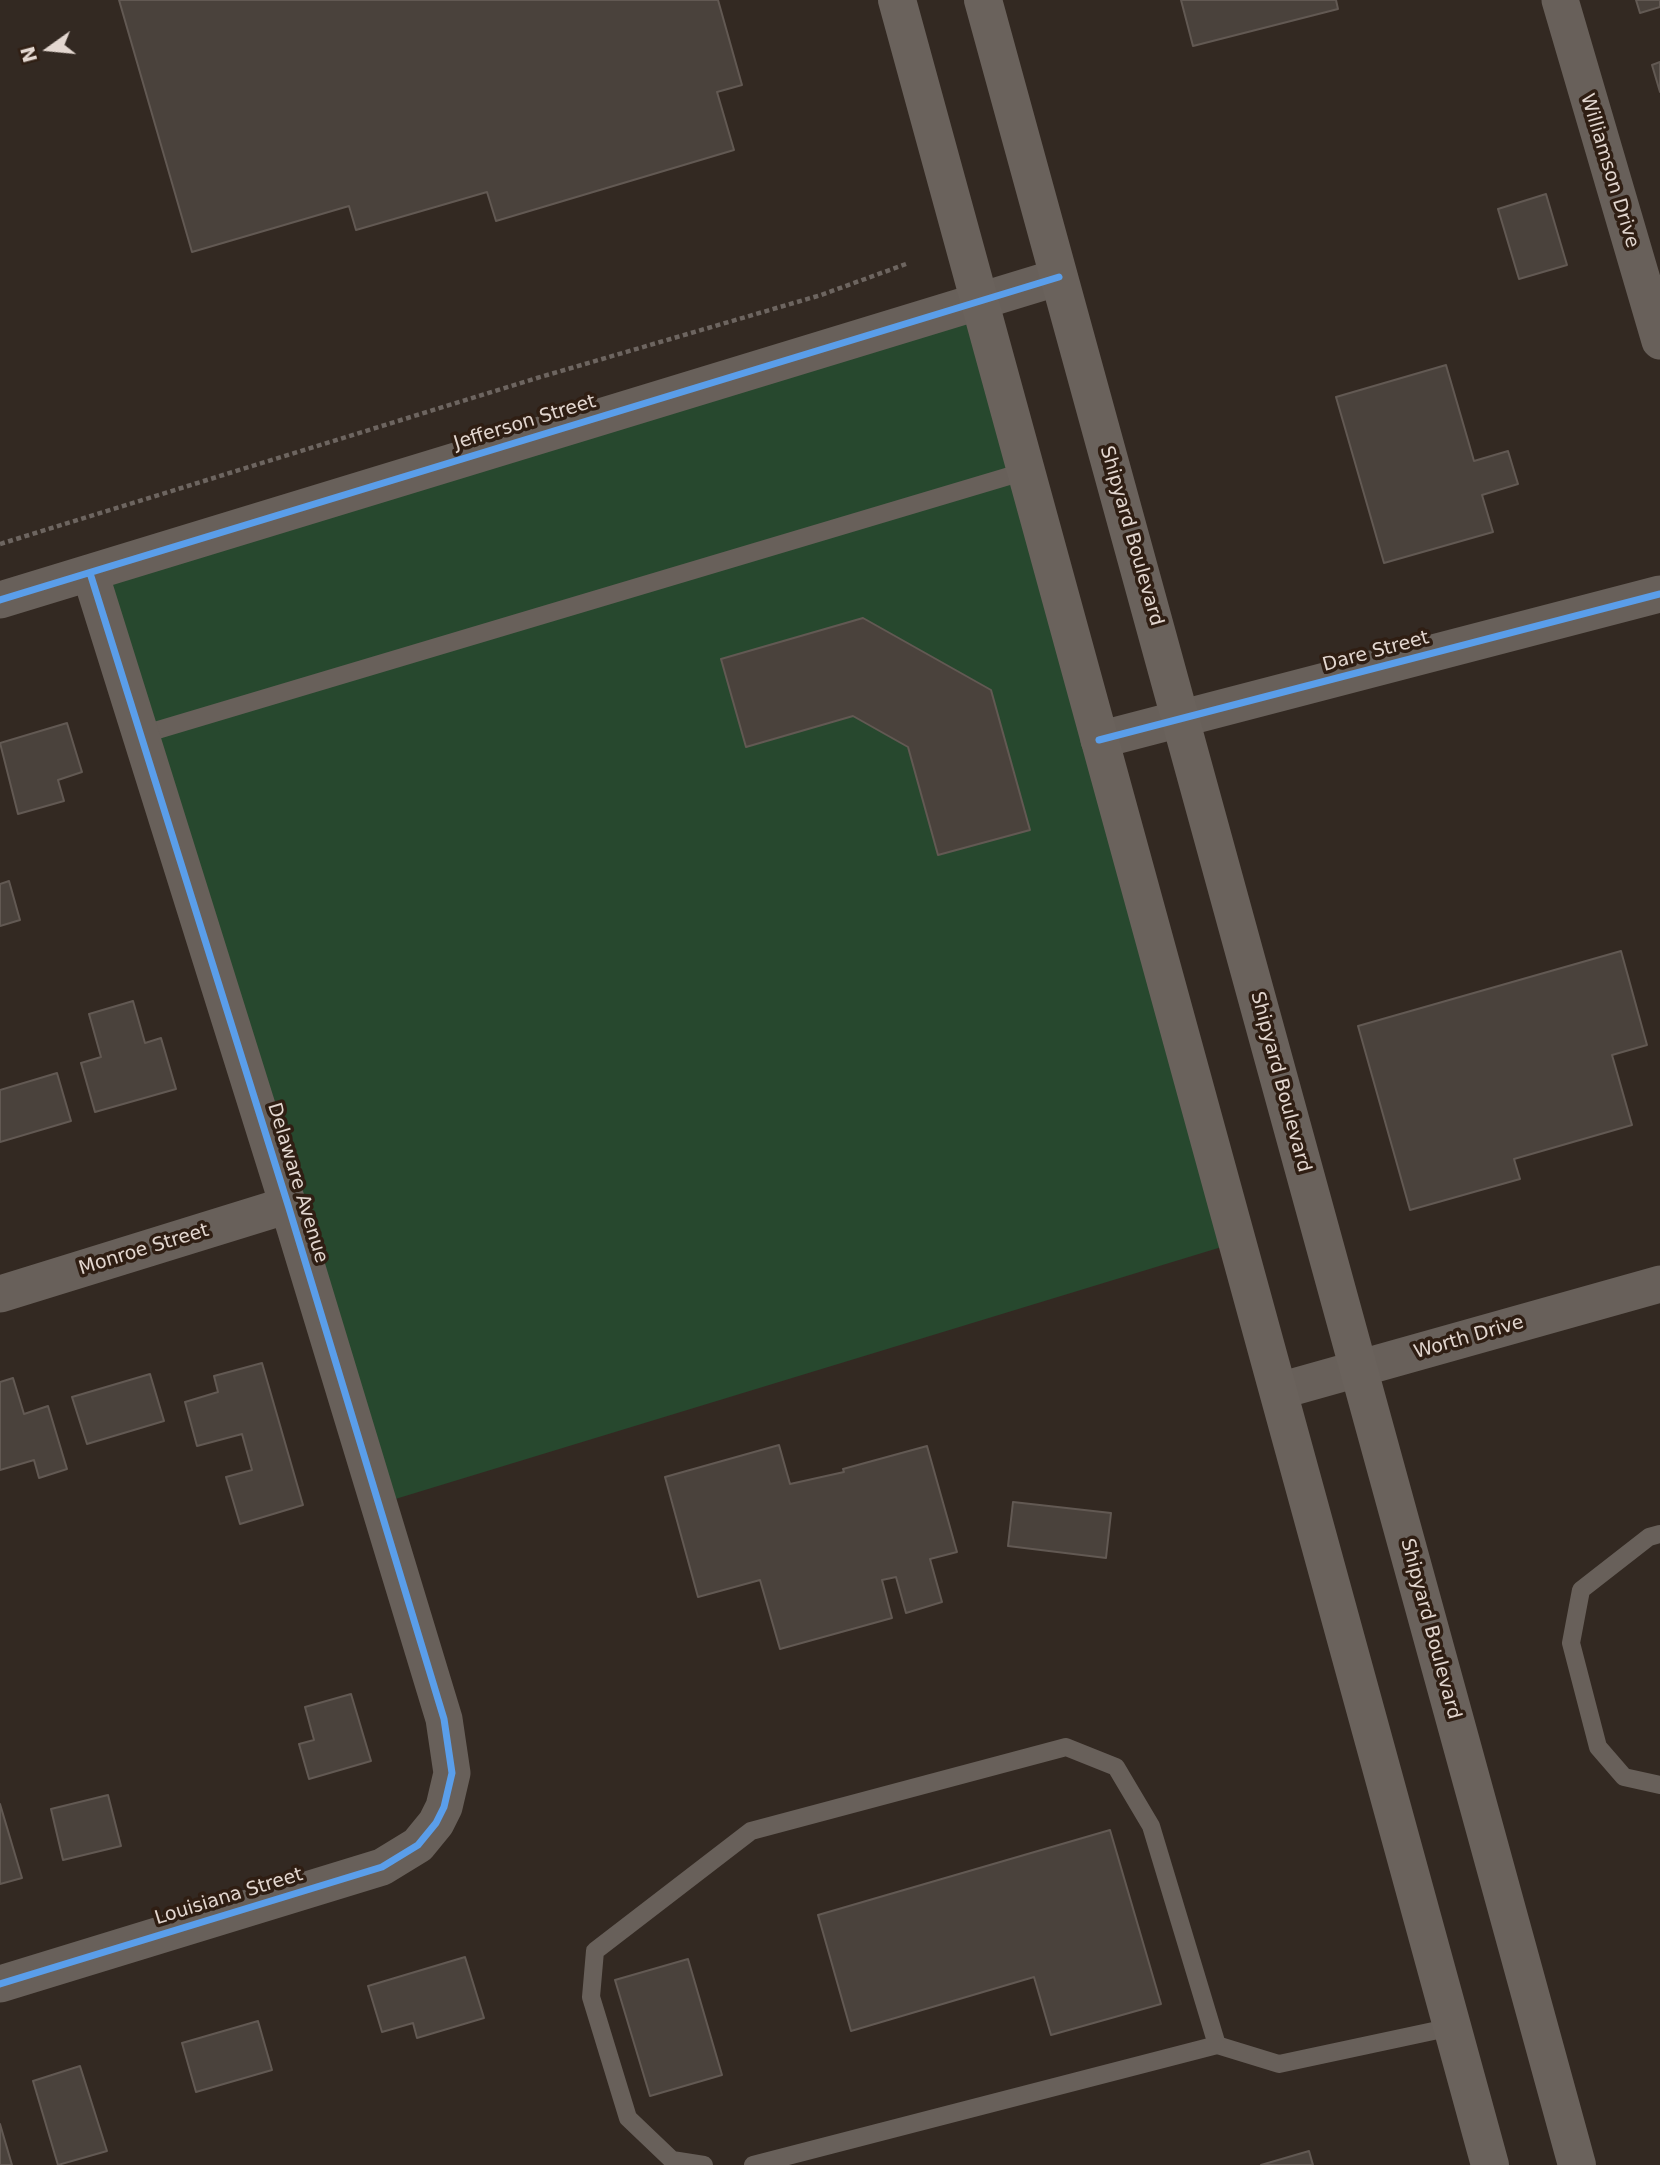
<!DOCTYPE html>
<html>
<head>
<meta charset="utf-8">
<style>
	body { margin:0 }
	#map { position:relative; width:1660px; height:2165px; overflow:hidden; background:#332922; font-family:"DejaVu Sans",sans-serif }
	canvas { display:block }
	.north { position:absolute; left:14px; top:14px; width:70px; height:70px; -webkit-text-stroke:5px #2f1e13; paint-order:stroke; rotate:255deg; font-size:19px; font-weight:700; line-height:28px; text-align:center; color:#e3d7d0 }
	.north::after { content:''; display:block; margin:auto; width:24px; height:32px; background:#e3d7d0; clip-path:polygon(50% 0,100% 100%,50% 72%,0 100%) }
</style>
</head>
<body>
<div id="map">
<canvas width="1660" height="2165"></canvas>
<div class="north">N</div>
</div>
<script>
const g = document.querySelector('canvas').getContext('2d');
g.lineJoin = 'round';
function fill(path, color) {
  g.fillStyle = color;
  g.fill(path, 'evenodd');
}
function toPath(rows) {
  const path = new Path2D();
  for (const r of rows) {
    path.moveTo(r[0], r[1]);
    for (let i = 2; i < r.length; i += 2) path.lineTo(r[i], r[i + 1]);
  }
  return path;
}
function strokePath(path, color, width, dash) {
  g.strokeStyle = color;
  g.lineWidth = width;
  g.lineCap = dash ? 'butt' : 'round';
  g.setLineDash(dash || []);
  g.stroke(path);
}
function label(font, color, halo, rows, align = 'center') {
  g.font = font + ' "DejaVu Sans",sans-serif';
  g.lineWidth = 7;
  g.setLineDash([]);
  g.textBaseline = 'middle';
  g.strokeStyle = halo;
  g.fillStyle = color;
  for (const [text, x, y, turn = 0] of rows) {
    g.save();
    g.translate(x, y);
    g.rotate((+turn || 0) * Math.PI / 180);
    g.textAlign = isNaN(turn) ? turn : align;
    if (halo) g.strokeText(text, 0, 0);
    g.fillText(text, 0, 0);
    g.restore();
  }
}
fill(toPath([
	[980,300,1238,1242,379,1504,90,573]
]), '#27482e');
const building = toPath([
	[119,0,718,0,742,85,717,92,734,150,496,221,487,192,356,230,349,206,192,252,119,0],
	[1181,0,1336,0,1338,9,1193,46,1181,0],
	[1636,0,1660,0,1660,7,1640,13,1636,0],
	[1660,62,1660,92,1652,65,1660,62],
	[1546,194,1567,265,1519,279,1498,209,1546,194],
	[1446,365,1474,461,1508,451,1518,484,1482,495,1493,532,1384,563,1336,397,1446,365],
	[863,618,991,690,1030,830,938,855,908,747,853,716,746,747,721,659,863,618],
	[67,723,82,772,58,780,64,801,18,814,0,743,67,723],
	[9,881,20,920,0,926,0,884,9,881],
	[1621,951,1647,1045,1612,1055,1632,1125,1514,1159,1520,1179,1410,1210,1358,1026,1621,951],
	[133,1001,145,1043,161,1038,176,1089,95,1112,81,1063,101,1057,89,1014,133,1001],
	[57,1073,71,1121,0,1142,0,1090,57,1073],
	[262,1363,303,1505,240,1524,226,1477,252,1470,242,1434,197,1446,185,1402,218,1392,214,1376,262,1363],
	[150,1374,164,1421,87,1444,72,1397,150,1374],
	[13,1378,24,1414,48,1406,67,1469,39,1478,34,1460,0,1470,0,1382,13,1378],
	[779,1445,790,1484,844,1472,843,1469,927,1446,957,1552,930,1559,942,1602,906,1613,896,1577,882,1580,892,1618,780,1649,760,1580,698,1597,665,1477,779,1445],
	[1013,1502,1111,1513,1106,1558,1008,1546,1013,1502],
	[351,1694,371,1761,309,1779,299,1744,314,1740,305,1707,351,1694],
	[108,1795,121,1846,63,1860,51,1809,108,1795],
	[0,1804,22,1878,0,1884,0,1804],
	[1110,1830,1161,2004,1051,2035,1034,1977,851,2031,818,1915,1110,1830],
	[465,1957,484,2018,417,2038,413,2023,382,2032,368,1986,465,1957],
	[688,1959,722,2075,650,2096,615,1980,688,1959],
	[258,2021,272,2070,196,2092,182,2043,258,2021],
	[80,2066,107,2151,58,2165,33,2081,80,2066],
	[0,2124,12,2165,0,2165,0,2124],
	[1309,2151,1313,2165,1261,2165,1309,2151]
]);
fill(building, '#4a423c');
strokePath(building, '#625953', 2);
strokePath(toPath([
	[0,544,537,378,821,295,906,264]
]), '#6d6560', 4.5, [5, 3.5]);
strokePath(toPath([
	[141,735,1026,471],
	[1660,1534,1649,1537,1581,1590,1571,1643,1598,1747,1624,1777,1660,1785],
	[704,2165,672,2160,628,2118,591,1997,595,1951,751,1831,1066,1747,1116,1767,1151,1826,1217,2045],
	[753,2165,1217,2045,1279,2064,1452,2027]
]), '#68605a', 18);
strokePath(toPath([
	[1560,0,1660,341],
	[0,600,1059,277],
	[1099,740,1660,594],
	[0,1294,288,1205],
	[1279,1391,1660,1284],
	[0,1984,382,1867,418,1845,436,1823,444,1807,452,1773,444,1719,288,1205,90,573]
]), '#68605a', 37);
strokePath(toPath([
	[897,0,1490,2165],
	[983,0,1577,2165]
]), '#6a625c', 38);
strokePath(toPath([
	[0,600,1059,277],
	[1099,740,1660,594],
	[0,1984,382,1867,418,1845,436,1823,444,1807,452,1773,444,1719,288,1205,90,573]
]), '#5a9eea', 7);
label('19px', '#e3d7d0', '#2f1e13', [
	["Williamson Drive",1609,171,73],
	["Jefferson Street",525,423,-17],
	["Shipyard Boulevard",1131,536,74],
	["Dare Street",1376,652,-15],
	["Shipyard Boulevard",1280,1082,75],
	["Delaware Avenue",297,1183,73],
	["Monroe Street",144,1250,-17],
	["Worth Drive",1469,1338,-16],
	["Shipyard Boulevard",1430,1629,75],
	["Louisiana Street",229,1897,-17]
]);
</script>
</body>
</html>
